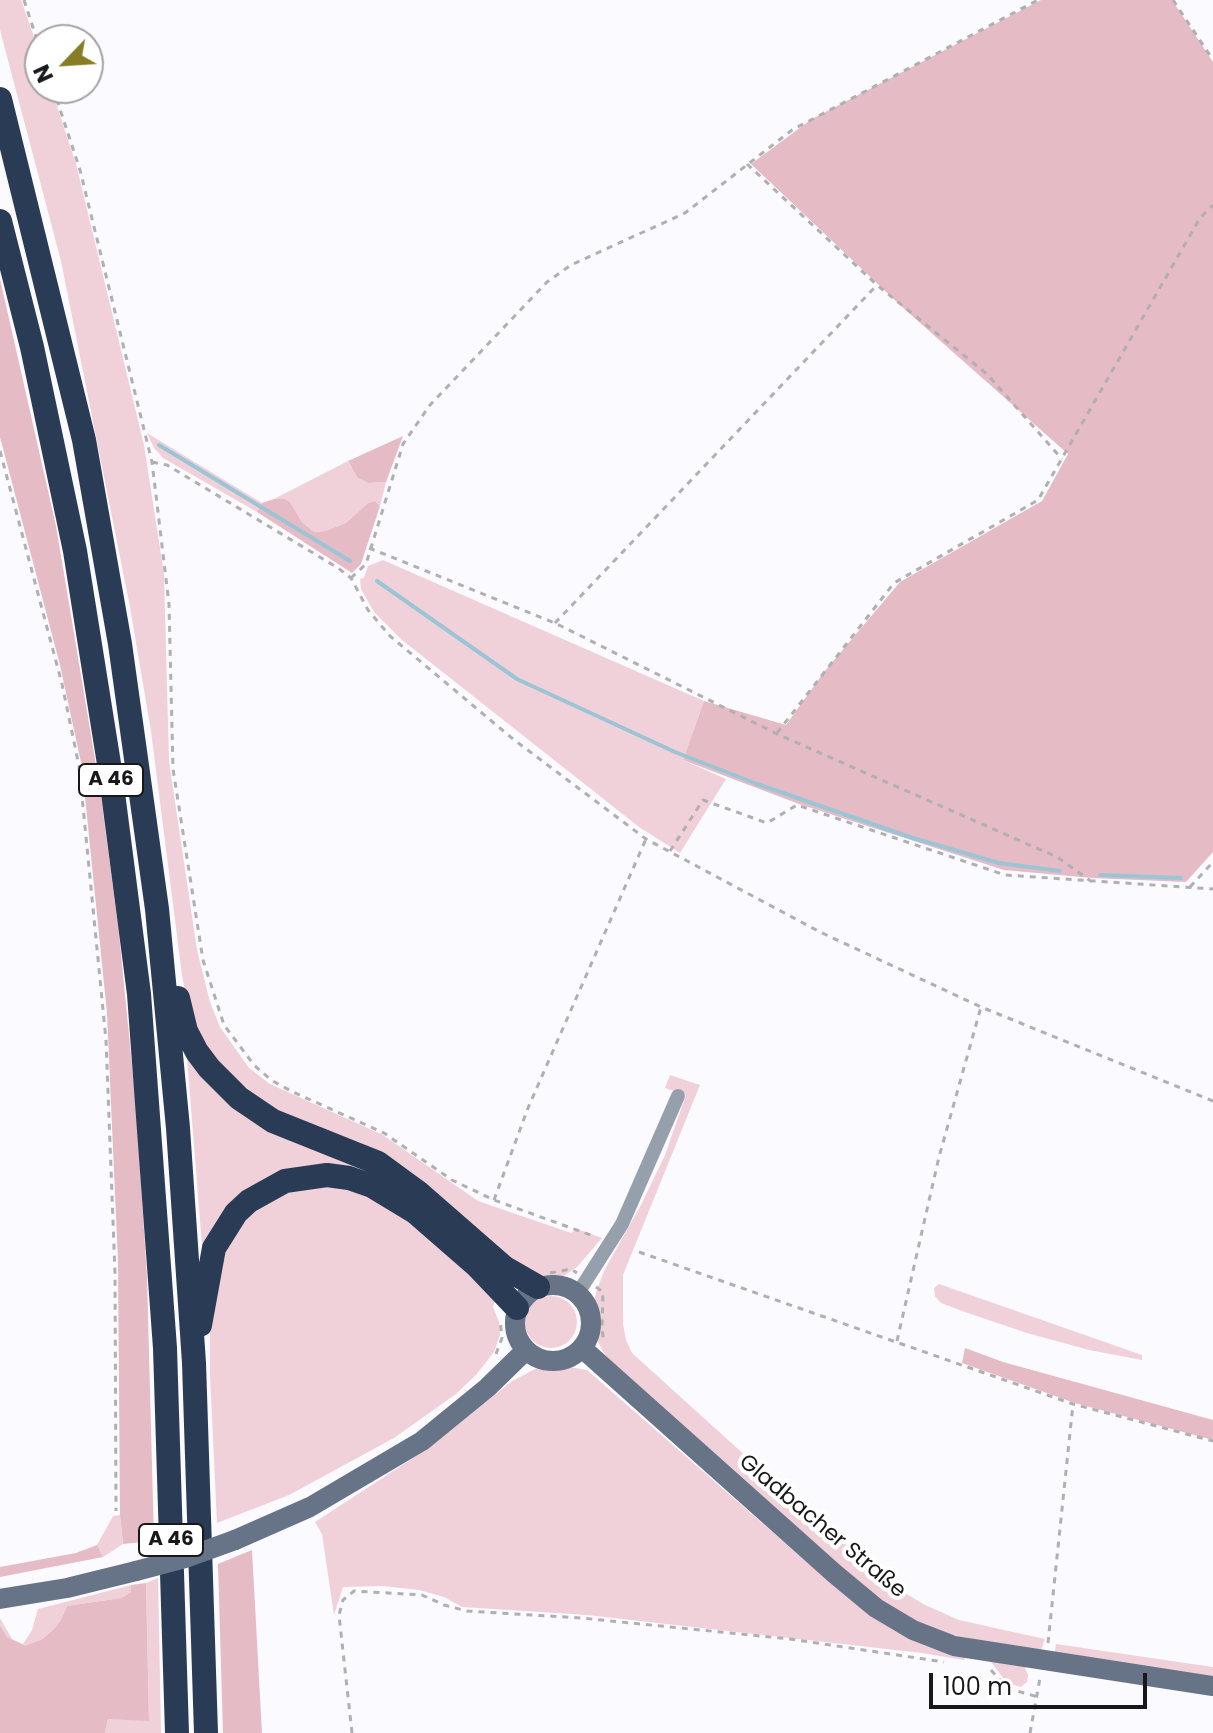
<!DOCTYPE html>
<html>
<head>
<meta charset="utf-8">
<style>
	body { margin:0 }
	#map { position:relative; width:1213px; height:1733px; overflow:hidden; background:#fbfafe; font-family:Poppins,sans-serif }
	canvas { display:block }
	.north { position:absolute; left:24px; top:24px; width:80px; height:80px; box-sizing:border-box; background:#fff; border:2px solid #a3a3a3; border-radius:50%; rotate:245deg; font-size:22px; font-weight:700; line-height:32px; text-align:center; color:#18181a }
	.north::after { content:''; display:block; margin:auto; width:28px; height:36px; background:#877d24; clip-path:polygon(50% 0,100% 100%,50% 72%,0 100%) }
	.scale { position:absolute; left:929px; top:1673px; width:218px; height:36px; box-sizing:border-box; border:4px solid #18181a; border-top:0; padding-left:10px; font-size:24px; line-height:28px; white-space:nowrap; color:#18181a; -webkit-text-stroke:6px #fff; paint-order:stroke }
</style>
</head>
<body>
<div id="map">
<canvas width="1213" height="1733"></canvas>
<div class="north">N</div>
<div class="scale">100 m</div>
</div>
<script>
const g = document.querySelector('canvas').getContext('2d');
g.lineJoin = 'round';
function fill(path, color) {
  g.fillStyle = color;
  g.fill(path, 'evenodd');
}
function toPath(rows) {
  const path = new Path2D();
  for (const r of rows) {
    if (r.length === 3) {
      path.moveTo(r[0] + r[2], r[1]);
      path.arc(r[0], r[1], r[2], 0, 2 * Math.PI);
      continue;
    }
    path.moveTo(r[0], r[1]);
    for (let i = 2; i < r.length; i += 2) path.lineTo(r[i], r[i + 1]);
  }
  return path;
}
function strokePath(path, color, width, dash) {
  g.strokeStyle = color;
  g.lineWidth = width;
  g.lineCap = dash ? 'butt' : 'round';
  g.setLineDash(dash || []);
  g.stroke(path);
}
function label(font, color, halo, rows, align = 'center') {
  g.font = font + ' Poppins,sans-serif';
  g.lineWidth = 8;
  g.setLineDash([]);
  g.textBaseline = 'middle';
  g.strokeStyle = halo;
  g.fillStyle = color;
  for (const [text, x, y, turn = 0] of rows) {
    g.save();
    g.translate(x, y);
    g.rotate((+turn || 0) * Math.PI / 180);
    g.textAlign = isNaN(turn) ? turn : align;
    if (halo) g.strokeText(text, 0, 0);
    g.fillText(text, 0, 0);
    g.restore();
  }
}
fill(toPath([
	[0,0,21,0,40,54,40,88,51,88,76,164,144,445,164,574,169,761,197,950,210,1002,220,1027,249,1068,270,1084,383,1135,478,1201,571,1233,577,1229,602,1238,577,1267,561,1278,539,1277,522,1269,415,1175,390,1157,359,1142,285,1115,222,1071,190,1017,182,975,151,731,130,607,61,261,0,30],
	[147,433,262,503,257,512,163,458,154,448],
	[348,461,352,468,369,483,386,482,380,506,375,501,368,503,346,523,325,531,314,532,302,522,290,502,285,499,274,499],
	[383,560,704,701,683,760,726,779,680,853,639,827,402,640,374,612,361,589,360,579,364,578,368,566],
	[186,1045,200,1066,367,1163,395,1191,279,1179,203,1258],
	[670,1075,700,1085,623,1275,623,1324,626,1340,632,1353,780,1487,895,1587,925,1605,959,1620,1045,1639,1040,1653,932,1631,878,1601,611,1363,602,1350,595,1335,593,1307,597,1289,605,1269,641,1205,665,1155,686,1095,665,1088],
	[317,1184,356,1189,409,1218,496,1298,493,1307,499,1322,500,1335,494,1352,476,1375,456,1394,394,1438,289,1495,217,1523,210,1375,210,1312,219,1259,240,1222,282,1192],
	[939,1284,1142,1355,1142,1360,1089,1350,1027,1333,965,1312,941,1303,935,1296,934,1288],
	[551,1322,26],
	[564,1366,587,1370,809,1564,899,1632,930,1647,966,1656,964,1660,922,1653,587,1615,462,1607,444,1597,419,1590,383,1586,343,1587,334,1615,322,1534,315,1522,430,1447,512,1381,537,1368],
	[120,1515,123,1544,103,1557,97,1545,113,1516],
	[158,1578,161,1733,105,1733,108,1719,149,1720,146,1583],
	[131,1585,131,1592,121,1598,67,1606,61,1620,54,1629,41,1640,25,1647,7,1637,0,1625,0,1618,12,1639,23,1644,32,1630,38,1609],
	[1056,1644,1213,1667,1213,1679,1054,1656],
	[991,1662,1023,1663,1028,1675,1027,1682,1021,1687,1007,1683]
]), '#f1d1d9');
fill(toPath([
	[1041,0,1172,0,1213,62,1213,852,1186,882,1092,878,1004,870,799,804,683,760,704,701,786,725,824,672,900,582,1042,501,1068,454,901,306,751,164,812,119],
	[0,279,56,526,100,789,119,934,136,1106,147,1277,154,1541,123,1544,120,1515,118,1261,107,1013,82,767,60,665,0,437],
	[403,436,386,482,369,483,358,478,348,461],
	[274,499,285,499,290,502,302,522,314,532,325,531,346,523,368,503,375,501,380,506,361,564,352,573,257,512,262,503],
	[965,1348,1003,1362,1213,1420,1213,1440,1075,1403,962,1363],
	[97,1545,103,1557,0,1577,0,1567,76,1553],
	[252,1550,262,1733,223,1733,218,1564],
	[146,1583,149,1721,108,1719,105,1733,0,1733,0,1625,7,1637,25,1646,41,1640,54,1629,61,1620,67,1606,121,1598,131,1592,131,1585]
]), '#e5bbc6');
strokePath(toPath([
	[159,445,350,561],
	[377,581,517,679,675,752,757,784,913,838,999,863,1060,871],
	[1100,875,1181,878]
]), '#9bc5d5', 4);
strokePath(toPath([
	[24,0,40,49],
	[1173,0,1213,60],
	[53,88,80,170,152,462,169,604,173,769,203,960,224,1025,254,1065,271,1080,293,1092,384,1133,452,1180,494,1200,596,1237],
	[747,164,877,285,987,374,1062,459],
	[0,451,62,684,79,766,106,1040,115,1273,116,1511],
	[152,462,167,465,338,568,351,578,368,610,390,636,513,739,646,839,820,932,981,1007,1213,1101],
	[369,548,555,623,777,734,1057,857,1092,882],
	[351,578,366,564,403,444,430,405,547,282,571,265,685,213,792,130,1038,0],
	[555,623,877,285],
	[777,733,894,583,1038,500,1200,218,1213,205],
	[670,851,703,800,767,823,797,805,1005,875,1213,889],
	[1190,887,1213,862],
	[494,1200,528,1108,646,839],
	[639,1252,1073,1404,1213,1441],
	[550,1273,571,1269,577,1273],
	[596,1287,603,1292,602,1329,604,1343],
	[897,1341,939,1157,981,1007],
	[496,1354,502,1338,500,1320],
	[1048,1643,1073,1404],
	[991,1670,1007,1688,1038,1697],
	[352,1733,339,1615,343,1600,354,1591,422,1595,444,1605,467,1611,581,1618,790,1639,944,1662],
	[1030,1733,1040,1678]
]), '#b0afb2', 3, [6, 6]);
strokePath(toPath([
	[578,1293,622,1224,678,1096]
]), '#96a0ad', 14);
strokePath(toPath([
	[553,1323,38],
	[582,1348,835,1574,876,1608,913,1630,954,1646,1213,1686],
	[235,1540,310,1507,422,1441,487,1388,526,1350],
	[0,1599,67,1588,136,1571]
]), '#677487', 20);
strokePath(toPath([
	[0,99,84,440,120,644,157,909,178,1128,194,1363,206,1733],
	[0,221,32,347,75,551,110,770,139,994,165,1348,177,1733],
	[178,998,186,1031,197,1052,209,1068,239,1098,273,1121,378,1163,419,1193,505,1268,538,1287],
	[200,1325,214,1248,236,1213,249,1201,285,1181,327,1175,349,1178,372,1186,415,1212,477,1266,517,1308]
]), '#2a3c55', 24);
strokePath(toPath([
	[136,1571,185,1558,235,1540]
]), '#677487', 20);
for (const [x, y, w] of [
	[111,780,64],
	[171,1540,64]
]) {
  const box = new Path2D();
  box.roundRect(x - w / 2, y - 16, w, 32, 6);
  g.fillStyle = '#fff';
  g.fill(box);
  strokePath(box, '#18181a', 2);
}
label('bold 20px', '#18181a', null, [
	["A 46",111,780],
	["A 46",171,1540]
]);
label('22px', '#18181a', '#fff', [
	["Gladbacher Straße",822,1527,40]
]);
</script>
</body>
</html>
